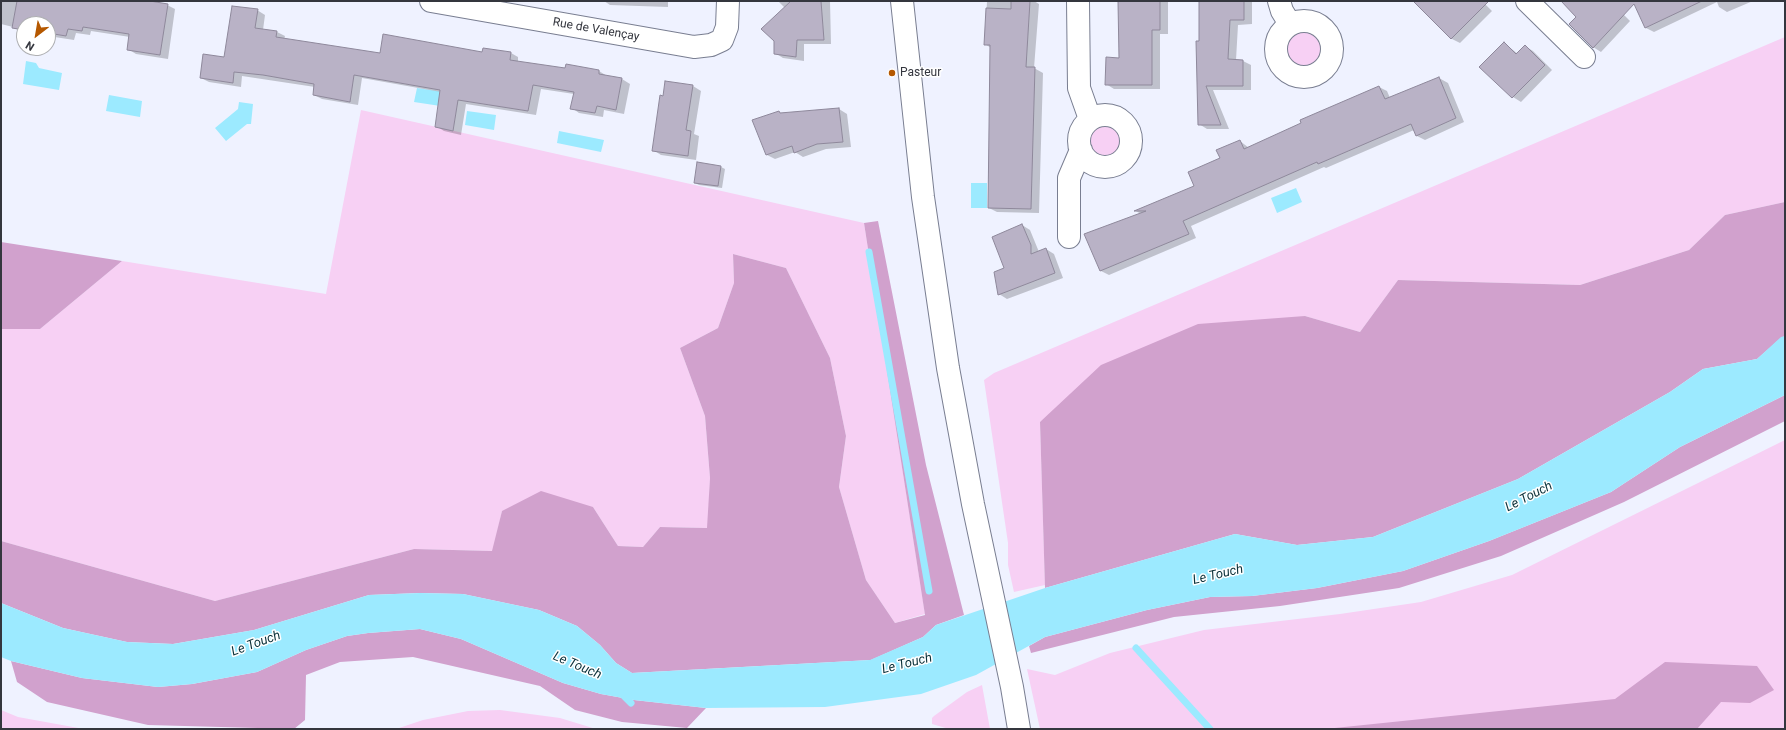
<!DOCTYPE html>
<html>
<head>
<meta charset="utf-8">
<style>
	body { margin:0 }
	#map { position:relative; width:1786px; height:730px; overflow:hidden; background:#eff2ff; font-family:Roboto,sans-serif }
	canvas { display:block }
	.frame { position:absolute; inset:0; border:2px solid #34363e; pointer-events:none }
	.north { position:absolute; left:16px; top:16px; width:40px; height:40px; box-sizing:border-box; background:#fff; border:1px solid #aeafb2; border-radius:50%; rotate:211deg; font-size:11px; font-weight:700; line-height:16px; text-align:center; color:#34363e }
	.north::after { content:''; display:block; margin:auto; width:14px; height:18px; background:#b55800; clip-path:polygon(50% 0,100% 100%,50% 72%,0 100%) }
</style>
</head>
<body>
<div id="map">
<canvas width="1786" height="730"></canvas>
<div class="frame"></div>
<div class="north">N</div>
</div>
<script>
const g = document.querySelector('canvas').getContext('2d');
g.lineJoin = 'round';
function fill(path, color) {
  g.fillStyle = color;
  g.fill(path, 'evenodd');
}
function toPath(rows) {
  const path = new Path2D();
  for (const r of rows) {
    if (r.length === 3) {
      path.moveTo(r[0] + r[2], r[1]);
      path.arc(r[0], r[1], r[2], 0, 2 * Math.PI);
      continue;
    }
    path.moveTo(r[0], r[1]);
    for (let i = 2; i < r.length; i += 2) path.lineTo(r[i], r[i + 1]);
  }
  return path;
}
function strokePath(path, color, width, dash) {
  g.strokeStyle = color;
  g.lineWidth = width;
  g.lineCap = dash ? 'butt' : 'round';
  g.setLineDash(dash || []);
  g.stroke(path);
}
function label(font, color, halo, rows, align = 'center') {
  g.font = font + ' Roboto,sans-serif';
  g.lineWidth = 3;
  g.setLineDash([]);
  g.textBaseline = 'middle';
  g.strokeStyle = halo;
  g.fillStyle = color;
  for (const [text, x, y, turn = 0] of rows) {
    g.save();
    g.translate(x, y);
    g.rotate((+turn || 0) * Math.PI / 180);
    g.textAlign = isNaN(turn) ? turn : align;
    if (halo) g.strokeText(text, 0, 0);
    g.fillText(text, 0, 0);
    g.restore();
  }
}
fill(toPath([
	[1304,49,19],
	[1785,37,1785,202,1725,215,1689,250,1580,285,1398,280,1360,332,1305,316,1040,422,1045,585,1014,592,1008,565,1008,543,984,380,994,373],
	[361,110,864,223,925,614,895,623,866,580,839,487,846,436,830,358,786,268,733,254,734,283,718,328,680,348,705,416,710,478,708,528,660,527,643,547,618,546,593,507,502,511,493,551,414,549,215,601,1,541,1,329,40,329,122,261,326,294],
	[1105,141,15],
	[1785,440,1785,729,1040,729,1027,669,1055,675,1110,653,1204,630,1340,614,1421,602,1512,575],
	[982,685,990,729,949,729,932,724,932,718,934,716,967,692],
	[1,710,18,717,84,729,1,729],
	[500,710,560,718,596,729,396,729,423,720,468,711]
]), '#f7d0f4');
fill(toPath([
	[1785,202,1785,336,1781,338,1757,359,1703,369,1670,392,1518,479,1373,537,1297,545,1235,534,1045,588,1040,422,1101,365,1198,324,1305,316,1360,332,1398,280,1580,285,1689,250,1725,215],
	[878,221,926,465,964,615,936,625,923,637,871,660,632,673,616,663,600,645,577,626,539,610,463,594,420,593,369,595,254,630,173,644,127,642,63,628,1,603,1,541,215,601,414,549,492,551,502,511,541,491,593,507,618,546,643,547,660,527,707,528,710,478,705,416,680,348,718,328,734,283,733,254,786,268,830,358,846,436,839,487,866,580,895,623,925,615,864,223],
	[1,242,122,261,40,329,1,329],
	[1785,395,1785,421,1624,502,1501,556,1399,588,1280,606,1174,617,1031,653,1029,646,1045,637,1147,610,1210,597,1252,596,1317,588,1403,571,1489,541,1611,492,1680,447],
	[420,629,461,639,563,683,601,694,634,700,706,708,687,728,622,722,575,710,540,686,413,657,340,662,306,675,305,720,294,729,148,725,47,702,17,682,11,661,82,678,158,687,192,684,257,672,306,650,347,636,368,633],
	[1665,662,1757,666,1774,690,1750,703,1721,702,1697,729,1325,729,1615,699]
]), '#d1a1cd');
fill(toPath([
	[26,61,36,63,39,68,62,73,59,90,23,84],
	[417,88,449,93,447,107,414,102],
	[109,95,142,101,140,117,106,111],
	[239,102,253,104,251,124,247,124,226,141,215,128,238,109],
	[467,111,496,115,494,130,465,125],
	[559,131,604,140,601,152,557,143],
	[971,183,987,183,987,208,971,208],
	[1296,188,1302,202,1277,213,1271,198],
	[1785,336,1785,395,1680,447,1611,492,1489,541,1403,571,1317,588,1252,596,1210,597,1147,610,1045,637,976,675,921,694,825,707,706,708,634,700,601,694,563,683,461,639,420,629,368,633,347,636,306,650,257,672,192,684,158,687,82,678,11,661,1,657,1,603,63,628,127,642,173,644,254,630,369,595,420,593,463,594,539,610,577,626,600,645,616,663,632,673,870,660,923,637,936,625,1045,588,1235,534,1297,545,1373,537,1518,479,1670,392,1703,369,1757,359,1781,337]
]), '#9ceaff');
fill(toPath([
	[1,1,143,1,167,5,175,9,168,59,136,54,128,49,130,37,91,31,90,35,76,33,74,40,48,36,48,24,24,24,24,32,21,32,13,27,1,24],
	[604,1,668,1,668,7,610,5],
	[778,1,830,1,831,44,804,44,804,61,783,58,775,53,785,8],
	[987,1,1034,1,1039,4,1034,68,1043,73,1039,213,997,212,989,208,991,48,985,44],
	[1118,1,1168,1,1168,34,1160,34,1160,89,1114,89,1106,84,1120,60],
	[1200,1,1252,1,1252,24,1238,25,1236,60,1243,61,1251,65,1251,90,1213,90,1229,129,1207,129,1199,124],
	[1428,1,1482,1,1492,11,1460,43,1452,39,1421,8],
	[1573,1,1610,1,1630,21,1601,52,1593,47,1577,17],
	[1634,1,1753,1,1727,12,1719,7,1717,2,1654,32,1646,28],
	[257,10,265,15,263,30,277,32,285,36,284,40,381,54,511,53,518,57,518,63,566,69,567,65,599,71,607,76,622,79,630,84,624,114,604,110,603,117,579,113,572,108,574,94,541,89,536,115,466,104,461,135,444,131,436,126,441,92,362,78,358,105,322,99,314,95,315,87,242,76,241,87,209,82,201,78,225,58],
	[1504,43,1518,54,1525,46,1533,51,1552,70,1521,102,1513,97],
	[1439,78,1448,83,1464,122,1425,140,1417,136,1414,130,1326,168,1324,167,1191,226,1196,238,1109,275,1101,271,1085,235,1141,214,1136,211,1196,187,1221,158,1240,141,1249,148,1379,87,1387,91,1390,98],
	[666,82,693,86,701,91,694,134,699,136,696,160,661,155,653,150],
	[839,109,847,114,851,147,826,149,803,157,795,152,775,159,767,155,779,112,782,114],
	[698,164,721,167,725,169,722,188,699,185,695,183],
	[1022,225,1030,230,1039,252,1046,249,1054,254,1063,278,1007,299,999,294,1005,269]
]), '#0003');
strokePath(toPath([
	[869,252,929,591],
	[1136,648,1210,729],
	[621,693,631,703]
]), '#9ceaff', 7);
const building = toPath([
	[17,1,150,1,168,4,160,55,127,50,129,34,83,27,82,31,68,29,66,36,48,33,48,24,24,24,24,30,12,28,17,1],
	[791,1,821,1,824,40,797,40,796,57,774,54,774,41,761,29,791,1],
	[1011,1,1030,1,1026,67,1035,67,1031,209,988,208,990,45,984,45,986,8,1011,9,1011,1],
	[1118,1,1160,1,1160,30,1152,30,1152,85,1105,85,1106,57,1119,58,1118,1],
	[1199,1,1244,1,1244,20,1230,20,1228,59,1243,60,1243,86,1206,86,1221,125,1198,125,1196,41,1199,41,1199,1],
	[1413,1,1489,1,1451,39,1413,1],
	[1561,1,1702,1,1645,28,1634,4,1593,48,1569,24,1576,17,1561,1],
	[232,6,258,9,255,28,277,31,276,37,380,53,383,34,482,52,483,48,511,52,510,60,565,68,566,64,599,70,599,74,622,78,616,110,597,106,595,113,570,109,574,92,533,85,528,111,458,100,453,131,435,127,440,90,354,75,350,102,313,95,314,84,263,75,234,72,233,83,200,78,203,54,224,57,232,6],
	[1504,42,1516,54,1525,45,1545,65,1512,98,1479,67,1504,42],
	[1439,77,1456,118,1416,136,1411,124,1318,164,1317,162,1183,221,1189,234,1100,271,1084,234,1146,211,1134,211,1194,186,1188,172,1220,158,1216,150,1240,140,1244,149,1301,123,1300,120,1379,86,1385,99,1439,77],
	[665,81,693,85,686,130,691,131,688,156,652,151,660,95,663,96,665,81],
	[839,108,843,142,817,144,794,153,792,146,766,155,752,120,779,111,780,113,839,108],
	[697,162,721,166,718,186,694,183,697,162],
	[1022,224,1031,245,1031,254,1046,248,1055,273,998,295,994,272,1004,268,992,237,1022,224]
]);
fill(building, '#b9b2c6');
strokePath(building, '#8e889b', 1);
const minor = toPath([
	[431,1,694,47,711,45,722,40,727,27,728,1],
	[1078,1,1079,88,1090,119],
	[1279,1,1282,11,1290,24],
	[1527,1,1584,57],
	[1304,49,28],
	[1105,141,26],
	[1069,237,1069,178,1081,150]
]);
const major = toPath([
	[902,1,923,197,948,368,973,504,1012,687,1019,729]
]);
strokePath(minor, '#797e91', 24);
strokePath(major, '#797e91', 24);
strokePath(minor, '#fff', 22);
strokePath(major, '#fff', 22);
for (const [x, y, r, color] of [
	[892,73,4,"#b55800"]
]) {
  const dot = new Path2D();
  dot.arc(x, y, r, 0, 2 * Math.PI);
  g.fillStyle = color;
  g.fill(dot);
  strokePath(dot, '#fff', 1.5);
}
label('12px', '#34363e', '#fff', [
	["Rue de Valençay",596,30,10]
]);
label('12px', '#34363e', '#fff', [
	["Pasteur",900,73]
], 'left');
label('italic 13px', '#0a313a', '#fff', [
	["Le Touch",1529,497,-27],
	["Le Touch",1218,575,-13],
	["Le Touch",256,644,-20],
	["Le Touch",907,664,-14],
	["Le Touch",577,666,23]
]);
</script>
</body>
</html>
